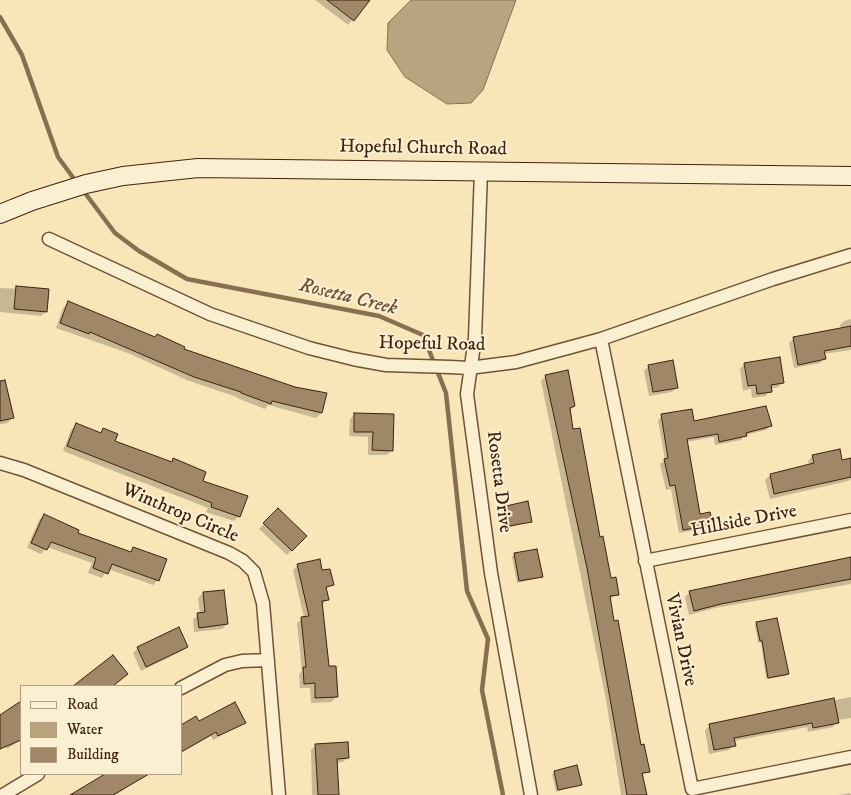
<!DOCTYPE html>
<html>
<head>
<meta charset="utf-8">
<style>
	body { margin:0 }
	#map { position:relative; width:851px; height:795px; overflow:hidden; background:#f9e6b8; font-family:"IM FELL DW Pica",serif }
	canvas { display:block }
	.legend { position:absolute; left:20px; top:685px; width:162px; height:90px; box-sizing:border-box; background:#fbefd1; border:1px solid #b09d83; margin:0; padding:6px 9px; list-style:none; font-size:15px; color:#3f210f }
	.legend li { display:flex; align-items:center; gap:10px; height:25px }
	.legend b { width:25px; border:1px solid #b09d83 }
</style>
</head>
<body>
<div id="map">
<canvas width="851" height="795"></canvas>
<ul class="legend">
<li><b style="height:6px;background:#fbefd1"></b>Road</li>
<li><b style="height:14px;background:#baa37f"></b>Water</li>
<li><b style="height:14px;background:#a08767"></b>Building</li>
</ul>
</div>
<script>
const g = document.querySelector('canvas').getContext('2d');
g.lineJoin = 'round';
function fill(path, color) {
  g.fillStyle = color;
  g.fill(path, 'evenodd');
}
function toPath(rows) {
  const path = new Path2D();
  for (const r of rows) {
    path.moveTo(r[0], r[1]);
    for (let i = 2; i < r.length; i += 2) path.lineTo(r[i], r[i + 1]);
  }
  return path;
}
function strokePath(path, color, width, dash) {
  g.strokeStyle = color;
  g.lineWidth = width;
  g.lineCap = dash ? 'butt' : 'round';
  g.setLineDash(dash || []);
  g.stroke(path);
}
function label(font, color, halo, rows, align = 'center') {
  g.font = font + ' "IM FELL DW Pica",serif';
  g.lineWidth = 4;
  g.setLineDash([]);
  g.textBaseline = 'middle';
  g.strokeStyle = halo;
  g.fillStyle = color;
  for (const [text, x, y, turn = 0] of rows) {
    g.save();
    g.translate(x, y);
    g.rotate((+turn || 0) * Math.PI / 180);
    g.textAlign = isNaN(turn) ? turn : align;
    if (halo) g.strokeText(text, 0, 0);
    g.fillText(text, 0, 0);
    g.restore();
  }
}
const water = toPath([
	[411,0,516,0,483,90,471,103,447,104,405,77,387,50,388,23,411,0]
]);
fill(water, '#baa37f');
strokePath(water, '#896f52', 1);
fill(toPath([
	[315,0,368,0,348,25],
	[0,288,47,290,46,311,41,316,0,312],
	[68,303,182,350,294,388,325,394,321,413,316,418,268,405,265,409,237,398,237,397,189,381,128,353,56,328,63,308],
	[851,319,851,350,823,354,824,359,820,363,794,368,789,343,794,338,841,329,840,325,844,321],
	[744,364,783,382,778,387,770,389,766,396,752,398,751,389,743,391,740,369],
	[649,366,677,387,672,392,649,396,644,371],
	[546,376,574,406,569,411,572,430,599,538,610,579,618,594,609,600,640,746,648,771,641,777,645,795,621,795,606,700,541,381],
	[0,399,12,418,8,423,0,424],
	[355,414,392,450,387,455,368,455,368,437,349,436,350,419],
	[662,416,693,423,770,426,766,430,745,435,741,440,715,445,714,437,686,442,699,515,711,524,707,528,679,533,671,489,666,490,660,464,665,460,658,420],
	[76,425,99,434,103,430,114,442,171,463,173,460,201,481,239,516,234,521,206,512,208,508,63,451,71,430],
	[813,456,841,461,851,459,851,479,848,481,770,499,765,480,770,475,809,466,808,461],
	[506,507,531,521,508,528,504,509],
	[278,510,305,536,287,555,259,529],
	[44,515,76,534,129,553,133,548,158,580,153,585,108,569,102,578,88,573,92,563,47,547,41,554,27,548,39,520],
	[514,554,541,577,517,583,512,557],
	[851,559,851,584,715,608,689,615,685,597,690,592],
	[298,565,321,572,332,584,325,590,327,600,322,605,327,668,336,697,331,702,311,703,310,688,300,688,299,674,302,671,297,623,304,618,293,570],
	[203,593,227,624,222,629,194,632,193,619,200,614,198,598],
	[757,623,788,674,786,676,766,679,761,642,758,643,755,625],
	[187,647,182,651,141,671,133,653,138,648],
	[851,697,851,718,837,720,833,727,808,732,807,727,734,741,734,745,729,750,709,754,705,730,710,725],
	[19,704,21,708,21,740,7,749,6,746,0,750,0,716],
	[244,722,213,740,211,736,181,753,181,726,199,723],
	[316,745,348,757,343,762,336,763,338,795,312,795,311,750],
	[576,767,580,784,556,792,552,774],
	[110,774,147,774,116,795,71,795],
	[850,793,851,795,839,795]
]), '#0003');
strokePath(toPath([
	[0,17,22,55,58,157,77,183],
	[82,189,115,233,139,251,187,279,379,316,423,335,446,393,467,591,488,639,482,690,503,795]
]), '#896f52', 4.5);
const building = toPath([
	[327,0,370,0,354,21,327,0],
	[16,286,49,289,47,312,14,309,16,286],
	[68,301,155,337,157,334,185,347,184,349,295,387,327,393,322,413,272,401,271,404,241,393,241,392,194,377,90,332,89,334,60,323,68,301],
	[851,326,851,346,824,351,826,359,798,365,793,337,851,326],
	[780,357,784,383,771,385,772,392,757,394,756,385,748,386,744,363,780,357],
	[673,360,678,388,653,392,648,365,673,360],
	[568,370,575,406,570,408,573,429,580,428,600,537,603,536,611,578,616,577,619,595,610,596,614,621,618,620,641,745,644,744,650,772,642,773,647,795,627,795,587,568,545,375,568,370],
	[5,380,14,418,0,421,0,381,5,380],
	[766,406,772,426,746,433,747,436,719,442,718,434,687,439,700,514,710,512,713,525,683,530,675,485,670,486,664,459,668,458,661,414,692,409,694,421,766,406],
	[354,413,394,414,393,451,372,450,373,432,354,432,354,413],
	[76,423,101,433,103,428,118,434,115,441,172,462,173,458,206,472,203,481,248,496,240,517,211,507,212,503,67,446,76,423],
	[840,449,842,460,851,458,851,477,774,494,770,474,814,463,812,455,840,449],
	[528,501,532,522,509,526,506,506,528,501],
	[278,508,307,536,292,551,263,523,278,508],
	[44,514,79,530,78,533,131,552,133,547,167,559,159,581,112,564,108,574,93,568,96,558,51,542,47,550,31,543,44,514],
	[537,549,543,577,519,581,514,553,537,549],
	[851,557,851,579,721,604,694,611,689,591,851,557],
	[320,559,322,570,330,569,334,585,326,587,329,600,322,601,329,666,336,666,338,697,315,698,315,683,304,684,303,667,306,667,301,617,309,616,297,564,320,559],
	[224,590,228,624,199,628,197,613,205,612,203,592,224,590],
	[777,618,789,674,768,678,762,641,760,641,756,622,777,618],
	[179,627,188,647,146,667,137,647,179,627],
	[113,655,128,674,113,686,73,686,113,655],
	[834,698,839,723,813,728,812,723,734,738,736,746,714,750,709,724,834,698],
	[21,701,21,740,0,749,0,715,21,701],
	[235,702,246,723,218,736,216,732,181,752,181,725,196,716,199,721,235,702],
	[348,742,349,758,337,759,339,795,318,795,315,744,348,742],
	[577,765,582,785,558,790,554,771,577,765],
	[105,774,149,774,113,795,70,795,105,774]
]);
fill(building, '#a08767');
strokePath(building, '#3f210f', 1);
const street = toPath([
	[481,171,475,338,467,394,491,573,531,795],
	[49,239,210,314,309,348,353,359,386,365,450,367,469,368,516,362,601,339,773,279,851,255],
	[601,339,692,789,851,757],
	[0,463,24,470,229,553,243,561,254,572,263,603,279,795],
	[645,561,851,520],
	[181,688,225,665,242,661,268,660],
	[3,795,38,774]
]);
const secondary = toPath([
	[0,214,32,201,86,184,123,176,198,168,851,176]
]);
strokePath(street, '#6e5239', 15);
strokePath(secondary, '#3f210f', 20);
strokePath(street, '#fbefd1', 12);
strokePath(secondary, '#fbefd1', 18);
label('19px', '#3f210f', '#fbefd1', [
	["Hopeful Church Road",423,149,1],
	["Hopeful Road",432,345,1],
	["Rosetta Drive",498,482,83],
	["Winthrop Circle",180,514,23],
	["Hillside Drive",744,522,-11],
	["Vivian Drive",680,640,78]
]);
label('italic 20px', '#6a4e36', '#fbefd1', [
	["Rosetta Creek",348,298,14]
]);
</script>
</body>
</html>
